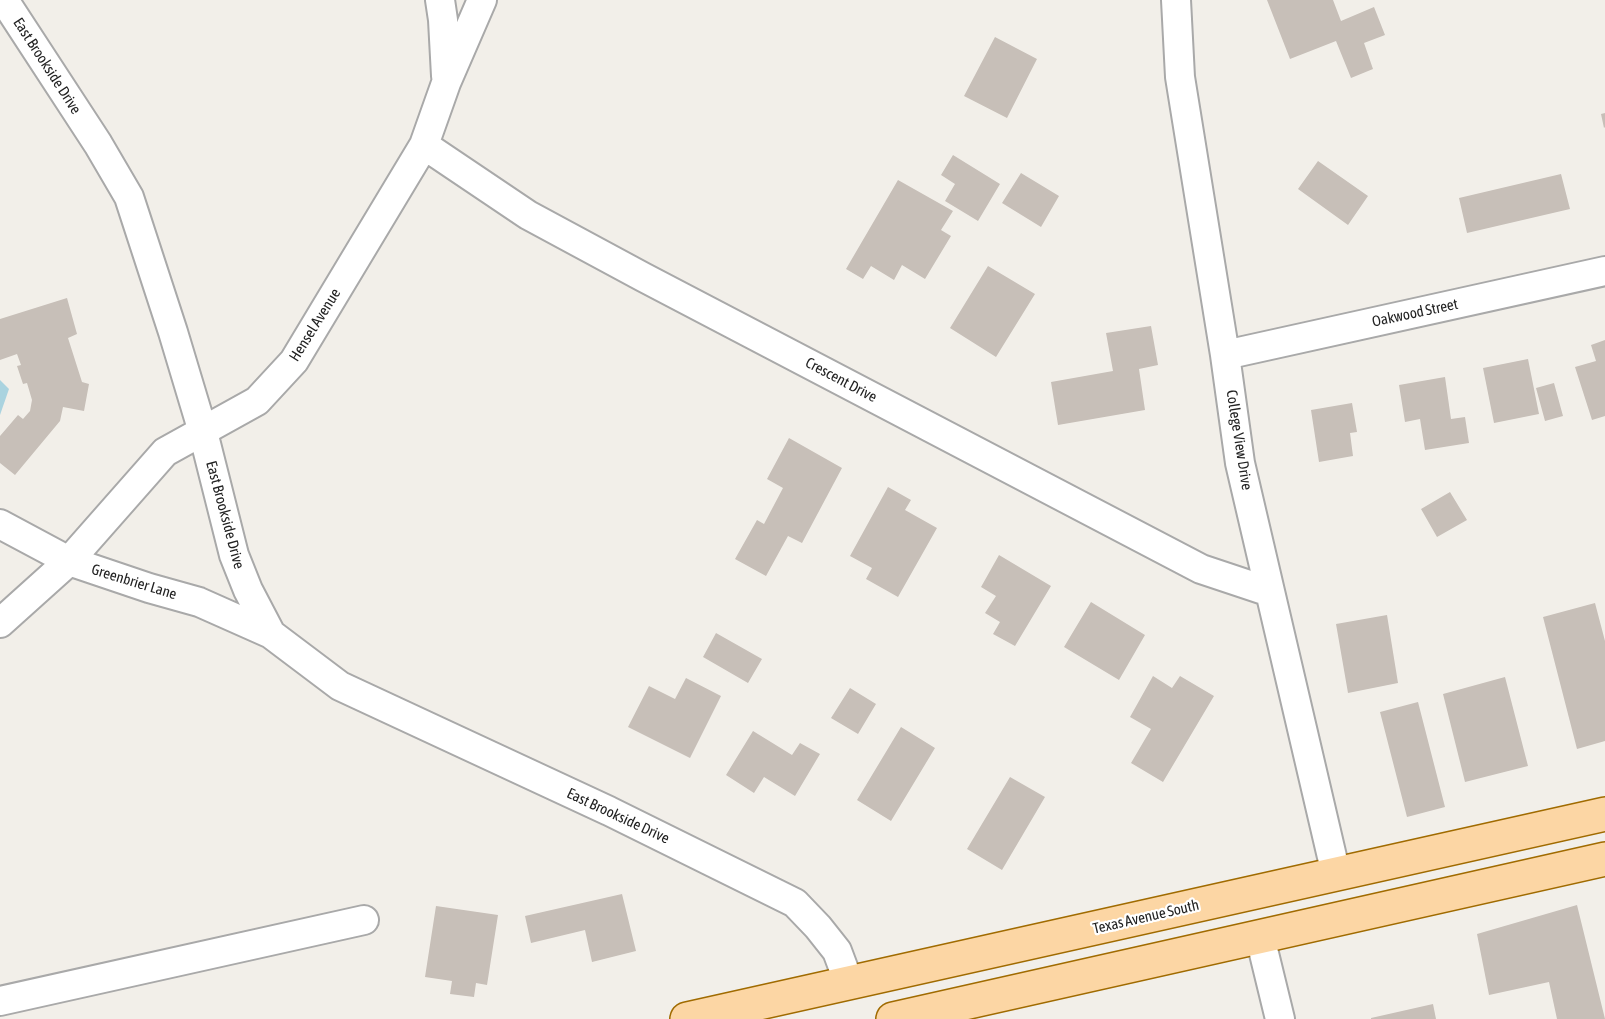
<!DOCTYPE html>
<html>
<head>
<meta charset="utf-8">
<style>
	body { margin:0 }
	canvas { display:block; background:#f2efe9 }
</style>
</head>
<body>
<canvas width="1605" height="1019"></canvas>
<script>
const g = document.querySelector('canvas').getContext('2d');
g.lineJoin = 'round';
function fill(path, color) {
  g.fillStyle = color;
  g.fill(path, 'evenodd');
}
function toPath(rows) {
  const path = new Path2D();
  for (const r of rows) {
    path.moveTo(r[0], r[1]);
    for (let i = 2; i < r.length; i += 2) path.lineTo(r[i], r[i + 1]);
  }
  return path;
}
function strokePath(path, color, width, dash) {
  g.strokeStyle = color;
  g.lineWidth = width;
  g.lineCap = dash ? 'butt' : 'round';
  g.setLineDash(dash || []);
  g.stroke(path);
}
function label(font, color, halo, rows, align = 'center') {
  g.font = font + ' "Asap Condensed",sans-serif';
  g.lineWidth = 4.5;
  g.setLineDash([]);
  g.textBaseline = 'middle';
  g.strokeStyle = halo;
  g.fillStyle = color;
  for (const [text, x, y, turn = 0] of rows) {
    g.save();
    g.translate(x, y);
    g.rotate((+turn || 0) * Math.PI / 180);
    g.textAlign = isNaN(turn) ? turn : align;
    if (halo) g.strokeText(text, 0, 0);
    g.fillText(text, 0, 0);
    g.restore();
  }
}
fill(toPath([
	[0,380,9,389,0,415]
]), '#aad3df');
fill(toPath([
	[1267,0,1333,0,1341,21,1374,7,1385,35,1364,43,1373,69,1351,78,1336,41,1290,59],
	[995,37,1037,59,1007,118,964,96],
	[1605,113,1605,127,1604,128,1601,114],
	[953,155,1000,184,978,221,945,201,955,184,941,175],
	[1318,161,1368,196,1348,225,1298,189],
	[1021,173,1059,196,1041,227,1002,203],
	[1561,174,1570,209,1467,233,1459,198],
	[898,180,953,211,941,230,951,236,925,279,902,265,894,280,871,266,863,279,846,269],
	[988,266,1035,294,996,357,950,328],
	[67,298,77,334,68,338,82,382,89,384,84,411,63,407,60,421,15,475,0,463,0,436,18,415,23,419,30,411,32,400,27,383,23,384,17,366,21,365,17,354,0,360,0,319],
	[1151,326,1158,365,1139,369,1145,410,1058,425,1051,382,1113,371,1106,333],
	[1605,340,1605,416,1592,420,1575,367,1596,361,1591,345],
	[1528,359,1539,414,1494,423,1483,368],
	[1445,377,1451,419,1465,417,1469,443,1425,450,1420,419,1405,422,1399,385],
	[1554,383,1563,416,1545,421,1536,388],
	[1352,403,1357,432,1350,433,1353,456,1319,462,1311,410],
	[789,438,842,468,802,543,788,536,766,576,735,559,757,520,764,524,783,488,767,479],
	[888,487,911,500,905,510,937,528,898,597,866,579,872,568,850,556],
	[1450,492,1467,520,1437,537,1421,509],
	[999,555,1051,586,1015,646,993,634,1000,622,985,613,996,596,981,587],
	[1091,602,1145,635,1119,680,1064,647],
	[1595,603,1605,641,1605,741,1577,749,1543,617],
	[1387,615,1398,683,1348,693,1336,624],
	[716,633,762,659,748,683,703,657],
	[1153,676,1172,688,1180,676,1214,696,1163,782,1131,763,1151,729,1130,717],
	[1505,677,1528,766,1465,782,1443,694],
	[686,678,721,696,690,758,628,727,649,686,675,699],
	[850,688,876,704,858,734,831,718],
	[1418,702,1445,807,1407,817,1380,712],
	[901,727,935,748,891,821,857,800],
	[753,731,792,755,800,743,820,754,795,796,764,777,754,793,726,775],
	[1010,777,1045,797,1002,870,967,849],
	[622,894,636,951,592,962,585,930,531,943,525,916],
	[1577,905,1605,1019,1557,1019,1549,982,1489,995,1477,934],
	[436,906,498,915,487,985,476,983,474,997,450,994,452,981,425,977],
	[1433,1004,1436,1019,1371,1019,1371,1018]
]), '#c7bfb8');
const minor = toPath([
	[4,0,98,144,129,197,173,332,203,432,234,555,248,590,271,634,340,686,609,811,795,903,818,927,837,951,849,983],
	[440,0,443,20,446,76],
	[1176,0,1180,77,1225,355,1240,463,1336,874],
	[424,145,528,215,643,277,1201,569,1270,592],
	[1225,355,1605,271],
	[0,524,69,561,149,588,199,602,271,634],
	[0,623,69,561,165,452,257,401,294,361,424,145,446,83,482,0],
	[1260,937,1280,1019],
	[0,1001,364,920]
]);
const major = toPath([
	[687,1019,1605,814],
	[893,1019,1605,859]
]);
strokePath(minor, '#a9a9a9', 32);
strokePath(major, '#a06b00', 36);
strokePath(minor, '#fff', 28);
strokePath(major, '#fcd6a4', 33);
label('15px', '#222', '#fff', [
	["East Brookside Drive",47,66,57],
	["Oakwood Street",1415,313,-12],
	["Hensel Avenue",315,325,-58],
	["Crescent Drive",841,380,28],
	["College View Drive",1239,440,81],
	["East Brookside Drive",225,515,75],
	["Greenbrier Lane",134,582,17],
	["East Brookside Drive",618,816,25],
	["Texas Avenue South",1146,917,-13]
]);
</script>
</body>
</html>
